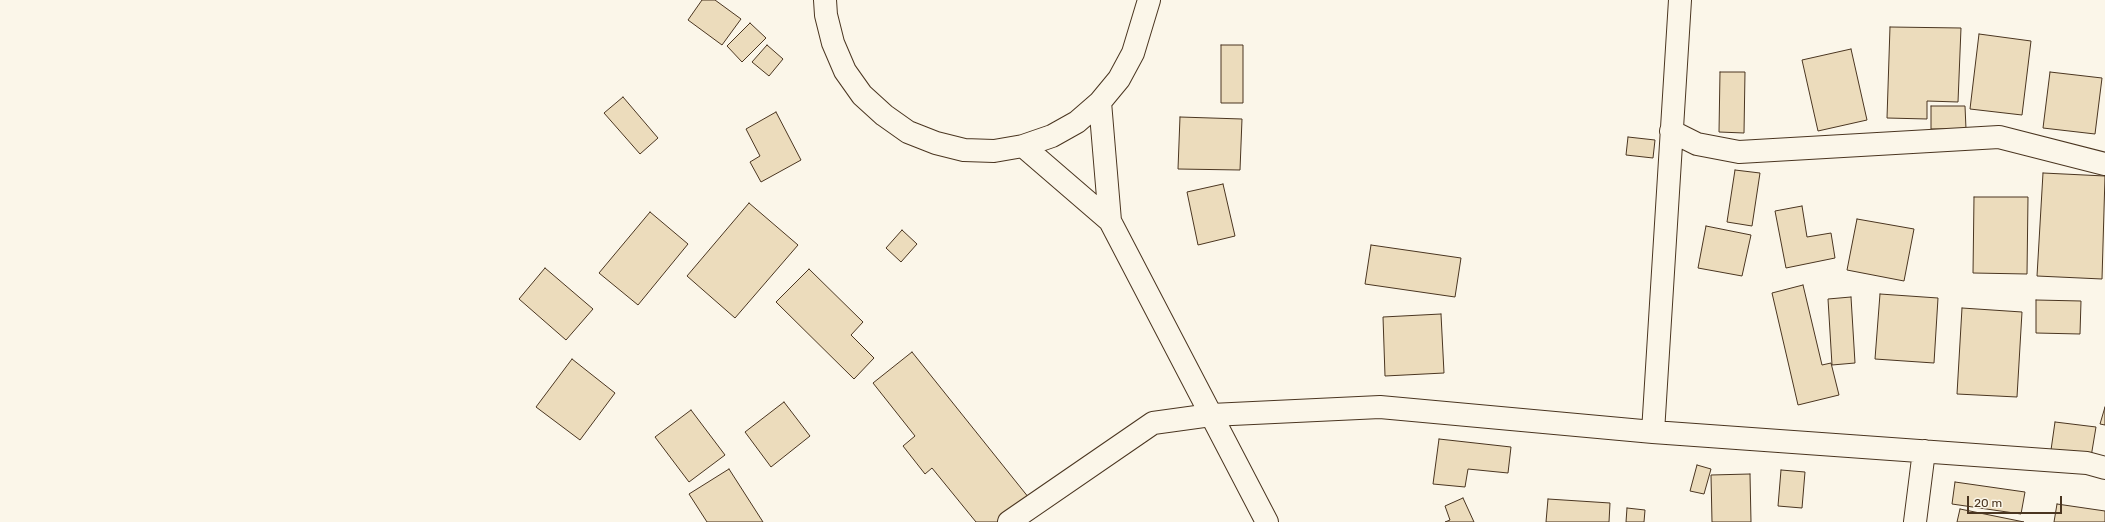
<!DOCTYPE html>
<html>
<head>
<meta charset="utf-8">
<style>
	body { margin:0 }
	#map { position:relative; width:2105px; height:522px; overflow:hidden; background:#fbf6e9; font-family:Rubik,sans-serif }
	canvas { display:block }
	.scale { position:absolute; left:1967px; top:496px; width:95px; height:18px; box-sizing:border-box; border:2px solid #4a3520; border-top:0; padding-left:5px; font-size:12px; line-height:14px; white-space:nowrap; color:#4a3520; -webkit-text-stroke:3px #fbf6e9; paint-order:stroke }
</style>
</head>
<body>
<div id="map">
<canvas width="2105" height="522"></canvas>
<div class="scale">20 m</div>
</div>
<script>
const g = document.querySelector('canvas').getContext('2d');
g.lineJoin = 'round';
function fill(path, color) {
  g.fillStyle = color;
  g.fill(path, 'evenodd');
}
function toPath(rows) {
  const path = new Path2D();
  for (const r of rows) {
    path.moveTo(r[0], r[1]);
    for (let i = 2; i < r.length; i += 2) path.lineTo(r[i], r[i + 1]);
  }
  return path;
}
function strokePath(path, color, width, dash) {
  g.strokeStyle = color;
  g.lineWidth = width;
  g.lineCap = dash ? 'butt' : 'round';
  g.setLineDash(dash || []);
  g.stroke(path);
}
const building = toPath([
	[702,0,715,0,741,19,722,45,688,20,702,0],
	[750,23,766,38,742,62,727,46,750,23],
	[1890,27,1961,28,1958,102,1927,101,1927,119,1887,118,1890,27],
	[1979,34,2031,41,2022,115,1970,109,1979,34],
	[767,45,783,59,769,76,752,62,767,45],
	[1221,45,1243,45,1243,103,1221,103,1221,45],
	[1851,49,1867,120,1818,131,1802,60,1851,49],
	[1720,72,1745,72,1744,133,1719,132,1720,72],
	[2050,72,2102,78,2095,134,2043,128,2050,72],
	[623,97,658,138,640,154,604,113,623,97],
	[1931,106,1965,106,1966,129,1931,129,1931,106],
	[776,112,801,160,761,182,750,162,760,156,746,129,776,112],
	[1180,117,1242,119,1240,170,1178,169,1180,117],
	[1628,137,1655,140,1653,158,1626,155,1628,137],
	[1735,170,1760,173,1752,226,1727,222,1735,170],
	[2043,173,2105,176,2102,279,2037,276,2043,173],
	[1223,184,1235,236,1198,245,1187,192,1223,184],
	[1974,197,2028,197,2027,274,1973,273,1974,197],
	[749,203,798,245,735,318,687,276,749,203],
	[1802,206,1807,237,1831,233,1835,258,1786,268,1775,211,1802,206],
	[650,212,688,244,638,305,599,273,650,212],
	[1857,219,1914,229,1904,281,1847,270,1857,219],
	[1706,226,1751,235,1742,276,1698,268,1706,226],
	[902,230,917,244,901,262,886,248,902,230],
	[1371,245,1461,258,1455,297,1365,284,1371,245],
	[545,268,593,309,566,340,519,299,545,268],
	[809,269,863,322,851,335,874,358,854,379,776,302,809,269],
	[1803,285,1822,365,1831,363,1839,395,1798,405,1772,293,1803,285],
	[1880,294,1938,298,1934,363,1875,359,1880,294],
	[1851,297,1855,363,1832,365,1828,299,1851,297],
	[2036,300,2081,301,2080,334,2036,333,2036,300],
	[1962,308,2022,312,2017,397,1957,394,1962,308],
	[1441,314,1444,373,1385,376,1383,317,1441,314],
	[912,352,1029,498,999,522,976,522,932,468,925,474,903,446,915,436,873,383,912,352],
	[572,359,615,393,580,440,536,407,572,359],
	[784,402,810,436,771,467,745,432,784,402],
	[2105,407,2105,425,2100,424,2105,407],
	[691,410,725,455,689,482,655,437,691,410],
	[2055,422,2096,427,2091,457,2051,450,2055,422],
	[1439,439,1511,447,1508,473,1468,469,1465,487,1433,484,1439,439],
	[1697,465,1711,469,1704,494,1690,491,1697,465],
	[729,469,763,522,707,522,689,494,729,469],
	[1781,470,1805,472,1802,508,1778,506,1781,470],
	[1750,474,1751,522,1712,522,1711,475,1750,474],
	[1955,482,2025,492,2021,514,1952,504,1955,482],
	[1463,498,1474,522,1445,522,1450,520,1445,506,1463,498],
	[1548,499,1610,503,1609,522,1546,522,1548,499],
	[2057,504,2105,511,2105,522,2054,522,2057,504],
	[1627,508,1645,510,1644,522,1626,522,1627,508],
	[1960,509,2024,522,1957,522,1960,509]
]);
fill(building, '#ecdcbc');
strokePath(building, '#4a3520', 1);
const minor = toPath([
	[1671,131,1697,144,1739,152,1999,137,2105,164],
	[1653,432,1680,0],
	[1009,522,1153,423,1211,415,1380,407,1653,432,2087,463,2105,468],
	[1915,522,1924,451]
]);
const trunk = toPath([
	[825,0,826,15,833,43,845,71,862,95,884,115,908,132,936,143,964,150,994,151,1023,146,1052,136,1077,122,1100,102,1119,79,1133,53,1149,0],
	[1100,102,1110,221],
	[1023,146,1110,221,1267,522]
]);
strokePath(minor, '#4a3520', 24);
strokePath(trunk, '#4a3520', 24);
strokePath(minor, '#fbf6e9', 22);
strokePath(trunk, '#fbf6e9', 22);
</script>
</body>
</html>
